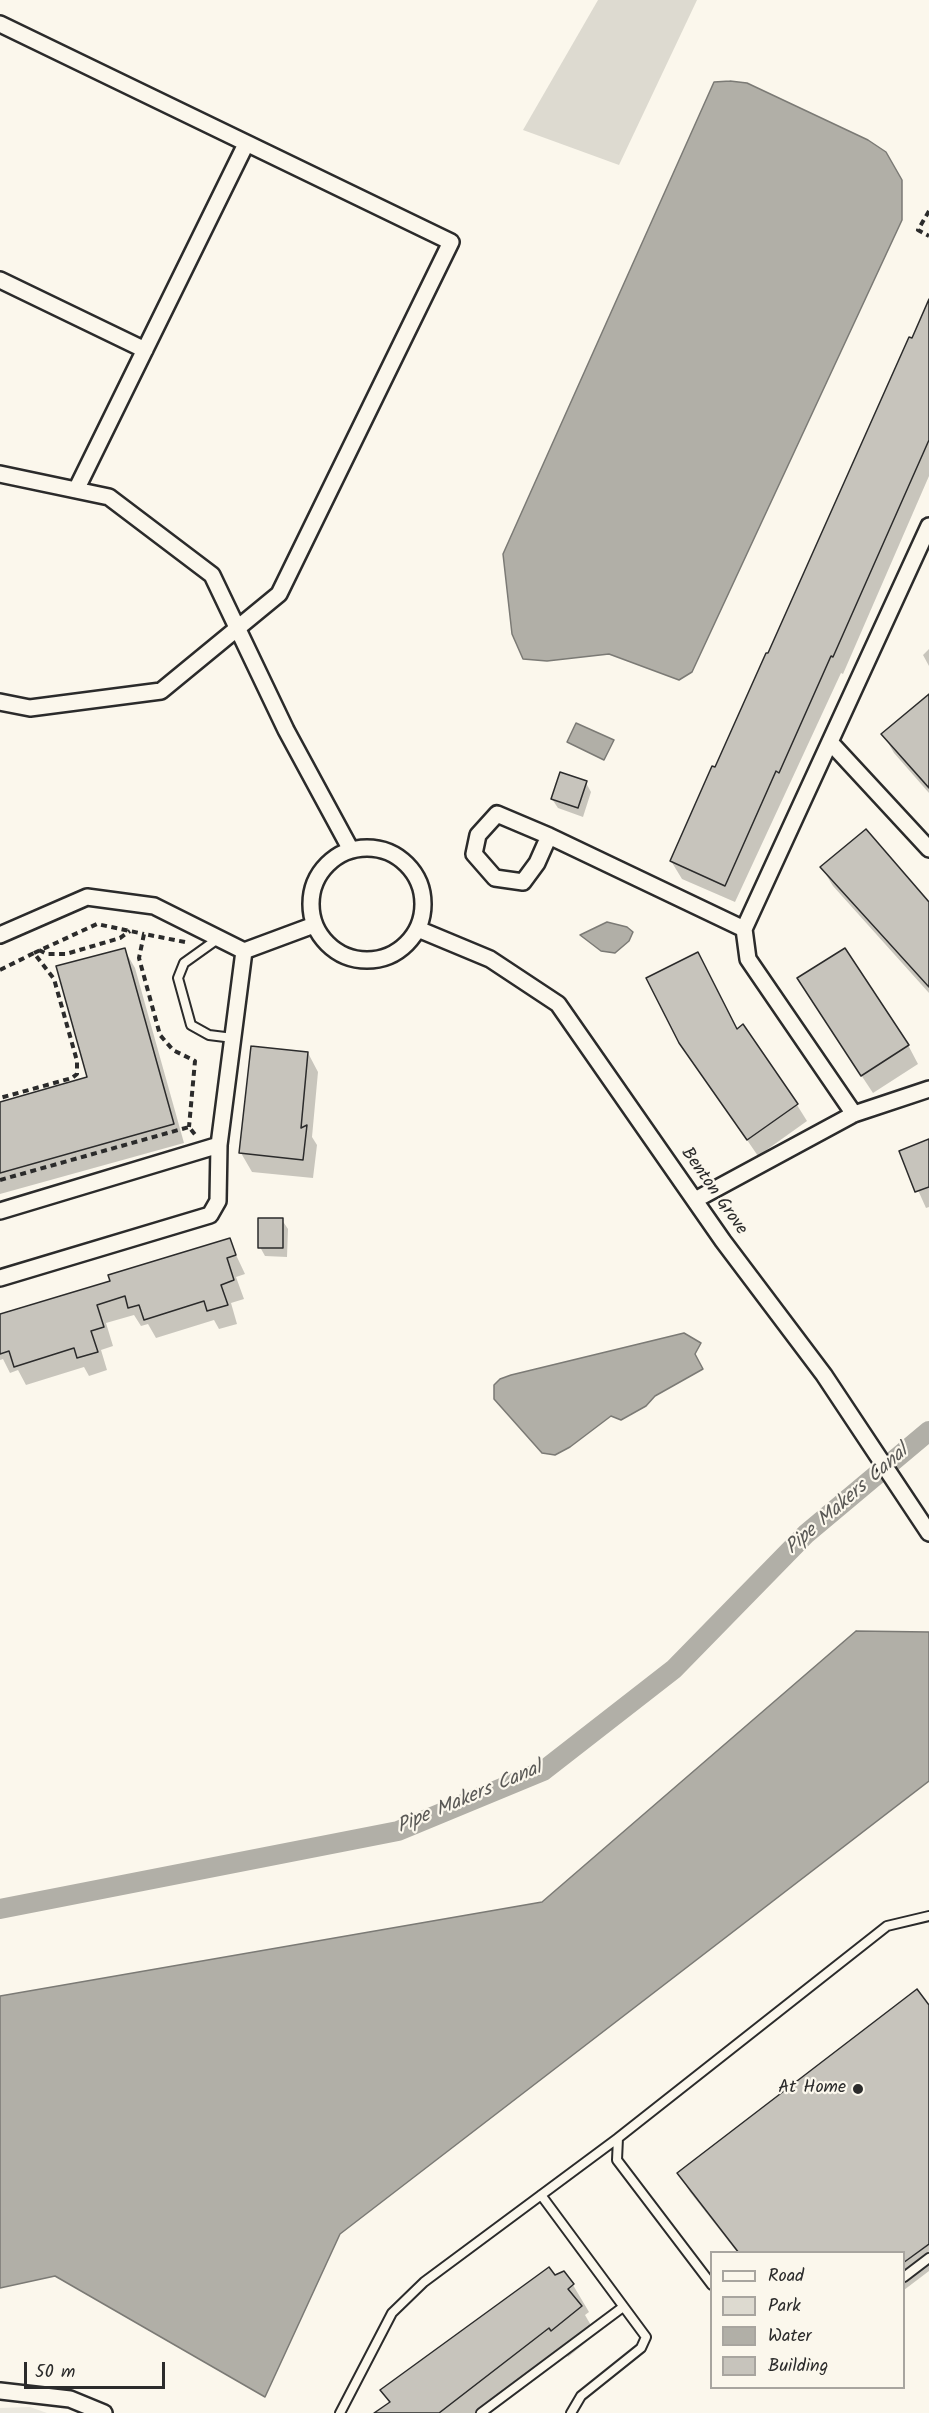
<!DOCTYPE html>
<html>
<head>
<meta charset="utf-8">
<style>
	body { margin:0 }
	#map { position:relative; width:929px; height:2413px; overflow:hidden; background:#fbf7ec; font-family:Kalam,sans-serif }
	canvas { display:block }
	.legend { position:absolute; left:710px; top:2251px; width:195px; height:138px; box-sizing:border-box; background:#fbf7ec; border:2px solid #a8a59f; margin:0; padding:8px 10px; list-style:none; font-size:18px; color:#2b2b2b }
	.legend li { display:flex; align-items:center; gap:12px; height:30px }
	.legend b { width:30px; border:2px solid #a8a59f }
	.scale { position:absolute; left:24px; top:2362px; width:141px; height:27px; box-sizing:border-box; border:3px solid #2b2b2b; border-top:0; padding-left:8px; font-size:18px; line-height:21px; white-space:nowrap; color:#2b2b2b; -webkit-text-stroke:4px #fbf7ec; paint-order:stroke }
</style>
</head>
<body>
<div id="map">
<canvas width="929" height="2413"></canvas>
<ul class="legend">
<li><b style="height:8px;background:#fbf7ec"></b>Road</li>
<li><b style="height:16px;background:#dddad0"></b>Park</li>
<li><b style="height:16px;background:#b1afa7"></b>Water</li>
<li><b style="height:16px;background:#c7c4bc"></b>Building</li>
</ul>
<div class="scale">50 m</div>
</div>
<script>
const g = document.querySelector('canvas').getContext('2d');
g.lineJoin = 'round';
function fill(path, color) {
  g.fillStyle = color;
  g.fill(path, 'evenodd');
}
function toPath(rows) {
  const path = new Path2D();
  for (const r of rows) {
    if (r.length === 3) {
      path.moveTo(r[0] + r[2], r[1]);
      path.arc(r[0], r[1], r[2], 0, 2 * Math.PI);
      continue;
    }
    path.moveTo(r[0], r[1]);
    for (let i = 2; i < r.length; i += 2) path.lineTo(r[i], r[i + 1]);
  }
  return path;
}
function strokePath(path, color, width, dash) {
  g.strokeStyle = color;
  g.lineWidth = width;
  g.lineCap = dash ? 'butt' : 'round';
  g.setLineDash(dash || []);
  g.stroke(path);
}
function label(font, color, halo, rows, align = 'center') {
  g.font = font + ' Kalam,sans-serif';
  g.lineWidth = 4.5;
  g.setLineDash([]);
  g.textBaseline = 'middle';
  g.strokeStyle = halo;
  g.fillStyle = color;
  for (const [text, x, y, turn = 0] of rows) {
    g.save();
    g.translate(x, y);
    g.rotate((+turn || 0) * Math.PI / 180);
    g.textAlign = isNaN(turn) ? turn : align;
    if (halo) g.strokeText(text, 0, 0);
    g.fillText(text, 0, 0);
    g.restore();
  }
}
fill(toPath([
	[30,2407,47,2413,0,2413,0,2408]
]), '#ebe8de');
fill(toPath([
	[598,0,697,0,619,165,523,130]
]), '#dddad0');
const water = toPath([
	[730,81,747,83,868,140,886,152,902,180,902,220,692,672,679,680,609,654,547,661,523,659,512,634,503,554,714,82,730,81],
	[576,723,614,740,604,760,567,742,576,723],
	[607,922,627,927,633,932,629,941,615,953,601,951,580,935,607,922],
	[684,1333,701,1343,695,1354,703,1369,655,1396,646,1406,621,1420,611,1416,570,1447,555,1455,542,1453,494,1399,494,1385,500,1379,511,1375,684,1333],
	[856,1631,929,1632,929,1781,340,2234,265,2397,55,2276,0,2288,0,1996,542,1902,856,1631]
]);
fill(water, '#b1afa7');
strokePath(water, '#7b7a75', 1.5);
fill(toPath([
	[929,300,929,476,843,674,841,673,735,902,682,879,671,861,769,655],
	[929,649,929,666,923,655],
	[929,700,929,793,894,753,883,734],
	[586,783,591,792,583,817,558,808,552,799],
	[866,831,929,902,929,993,833,886,822,868],
	[124,949,135,968,184,1143,0,1194,0,1103,89,1078],
	[810,998,908,1045,918,1064,873,1093],
	[738,1030,797,1105,807,1121,758,1156,680,1042],
	[308,1053,318,1072,312,1137,317,1145,313,1178,252,1172,241,1153],
	[929,1140,929,1207,926,1208,901,1152],
	[282,1220,288,1229,287,1257,265,1256,260,1247],
	[229,1240,245,1274,236,1277,244,1299,231,1303,237,1324,219,1329,214,1320,156,1338,148,1324,141,1326,134,1315,106,1323,113,1346,101,1350,107,1370,89,1376,84,1367,26,1385,18,1370,10,1373,3,1359,0,1360,0,1316,112,1282],
	[929,2007,929,2271,904,2290,904,2252,737,2252,690,2192,679,2174],
	[554,2277,573,2285,589,2312,585,2315,596,2334,568,2357,566,2354,487,2413,389,2413,390,2404,382,2390]
]), '#0003');
strokePath(toPath([
	[0,1909,398,1831,543,1771,674,1669,806,1534,929,1431]
]), '#b1afa7', 20);
const building = toPath([
	[929,299,929,440,833,657,831,656,779,773,776,771,725,886,670,861,712,766,715,767,766,653,768,653,909,337,912,338,929,299],
	[929,694,929,788,881,734,929,694],
	[560,772,587,781,578,808,551,799,560,772],
	[866,829,929,902,929,987,820,867,866,829],
	[125,948,174,1124,0,1173,0,1102,87,1077,56,966,125,948],
	[845,948,909,1045,861,1076,797,978,845,948],
	[698,952,737,1029,743,1024,798,1104,747,1140,679,1043,646,978,698,952],
	[251,1046,308,1052,301,1128,307,1125,303,1160,239,1153,251,1046],
	[929,1139,929,1187,915,1192,899,1151,929,1139],
	[258,1218,283,1218,283,1248,258,1248,258,1218],
	[230,1238,236,1255,227,1258,234,1280,221,1285,228,1305,207,1311,204,1301,144,1320,139,1305,128,1308,125,1296,97,1305,104,1327,91,1331,98,1352,77,1358,74,1348,14,1367,9,1351,0,1354,0,1314,110,1281,108,1275,230,1238],
	[917,1989,929,2005,929,2244,903,2263,903,2253,739,2253,677,2173,917,1989],
	[549,2267,555,2275,564,2271,574,2284,568,2289,582,2306,551,2331,549,2328,439,2413,374,2413,390,2402,380,2390,549,2267]
]);
fill(building, '#c7c4bc');
strokePath(building, '#2b2b2b', 1.5);
const lane = toPath([
	[219,938,184,963,178,978,191,1025,209,1035,233,1038],
	[541,2195,646,2337,641,2348,581,2396,571,2413],
	[904,2277,929,2258],
	[712,2285,617,2160,618,2138,887,1926,929,1916],
	[340,2413,392,2313,424,2282,618,2138],
	[481,2413,623,2307]
]);
const street = toPath([
	[0,24,451,242,279,594,161,691,30,708,0,702],
	[0,280,145,350],
	[0,474,109,497,212,575,286,730,351,850],
	[76,490,246,144],
	[830,742,929,849],
	[549,836,537,863,523,882,495,878,474,854,478,835,497,814,549,836,744,929],
	[367,904,56],
	[418,929,490,959,558,1004,723,1241,824,1375,929,1533],
	[0,935,87,897,154,906,244,951,314,925],
	[854,1114,748,959,744,929,929,526],
	[695,1200,854,1114,929,1089],
	[0,1211,219,1145],
	[0,1278,210,1215,218,1201,219,1145,244,951],
	[0,2391,70,2399,104,2413]
]);
strokePath(lane, '#2b2b2b', 12);
strokePath(street, '#2b2b2b', 20);
strokePath(toPath([
	[929,211,918,230,929,236],
	[185,942,144,934,139,958,160,1035,173,1050,195,1061,189,1127],
	[39,950,47,954,66,954,120,938,130,931],
	[34,953,97,924,144,934],
	[0,970,34,953,54,979,77,1061,77,1074,72,1078,0,1098],
	[0,1180,189,1127,197,1137]
]), '#2b2b2b', 4, [6, 4.5]);
strokePath(lane, '#fbf7ec', 8);
strokePath(street, '#fbf7ec', 15);
for (const [x, y, r, color] of [
	[858,2089,6,"#2b2b2b"]
]) {
  const dot = new Path2D();
  dot.arc(x, y, r, 0, 2 * Math.PI);
  g.fillStyle = color;
  g.fill(dot);
  strokePath(dot, '#fbf7ec', 2);
}
label('18px', '#2b2b2b', '#fbf7ec', [
	["Benton Grove",713,1192,55]
]);
label('18px', '#2b2b2b', '#fbf7ec', [
	["At Home",846,2089]
], 'right');
label('italic 20px', '#5a5956', '#fbf7ec', [
	["Pipe Makers Canal",848,1501,-41],
	["Pipe Makers Canal",470,1799,-23]
]);
</script>
</body>
</html>
